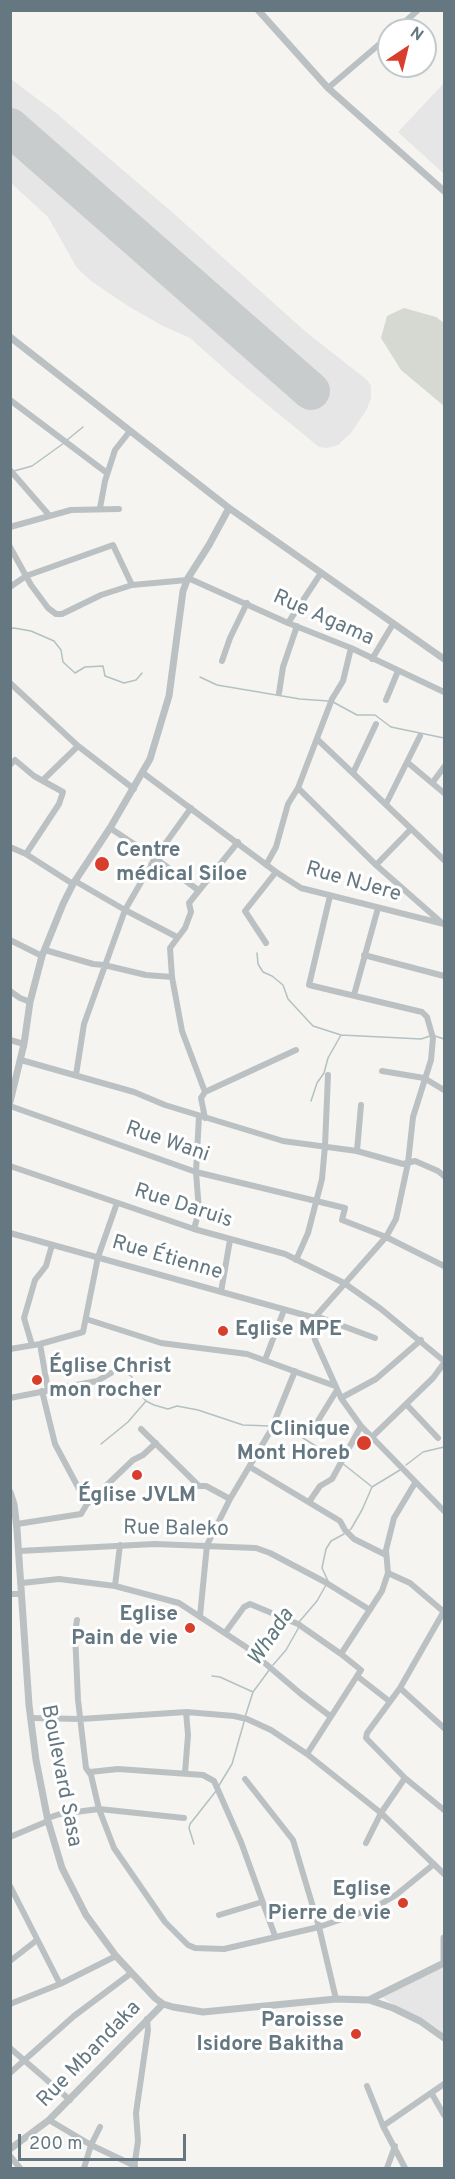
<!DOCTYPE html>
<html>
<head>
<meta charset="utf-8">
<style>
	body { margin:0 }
	#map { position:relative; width:455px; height:2179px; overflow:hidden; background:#f5f4f1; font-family:Overpass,sans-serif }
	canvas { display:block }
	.frame { position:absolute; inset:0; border:12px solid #657881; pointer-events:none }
	.north { position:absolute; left:377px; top:18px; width:60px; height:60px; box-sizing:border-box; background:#fff; border:2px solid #c1c9cd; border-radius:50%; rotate:35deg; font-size:16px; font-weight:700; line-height:24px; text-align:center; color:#657881 }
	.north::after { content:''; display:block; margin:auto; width:21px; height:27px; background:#d93e2d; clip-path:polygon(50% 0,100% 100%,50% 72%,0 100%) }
	.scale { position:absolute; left:18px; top:2134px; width:168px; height:27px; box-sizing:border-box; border:3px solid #657881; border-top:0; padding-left:8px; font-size:18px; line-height:21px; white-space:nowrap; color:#657881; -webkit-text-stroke:4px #fff; paint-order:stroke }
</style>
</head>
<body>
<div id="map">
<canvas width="455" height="2179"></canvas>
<div class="frame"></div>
<div class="north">N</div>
<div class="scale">200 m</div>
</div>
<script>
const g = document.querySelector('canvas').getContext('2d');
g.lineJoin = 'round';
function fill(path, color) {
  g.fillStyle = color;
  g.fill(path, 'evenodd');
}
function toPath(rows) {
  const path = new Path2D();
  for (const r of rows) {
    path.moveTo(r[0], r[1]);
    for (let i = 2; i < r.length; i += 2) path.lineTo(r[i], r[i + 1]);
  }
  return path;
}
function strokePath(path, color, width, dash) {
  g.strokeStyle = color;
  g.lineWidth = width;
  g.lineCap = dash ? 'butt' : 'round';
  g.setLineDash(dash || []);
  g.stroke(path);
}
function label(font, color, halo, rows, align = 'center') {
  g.font = font + ' Overpass,sans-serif';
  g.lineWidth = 6;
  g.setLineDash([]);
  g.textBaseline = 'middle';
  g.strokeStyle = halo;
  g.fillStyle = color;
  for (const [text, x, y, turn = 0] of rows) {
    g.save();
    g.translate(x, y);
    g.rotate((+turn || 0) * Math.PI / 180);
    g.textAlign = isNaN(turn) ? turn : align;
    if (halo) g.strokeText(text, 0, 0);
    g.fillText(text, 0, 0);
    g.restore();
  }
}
fill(toPath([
	[11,79,56,113,172,212,306,332,367,380,371,386,371,398,367,409,351,433,338,445,327,448,319,447,236,379,190,338,163,326,128,306,91,281,77,268,48,217,11,183],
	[444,83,444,174,398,132],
	[444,1967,444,2034,437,2028,395,2006,381,1996]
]), '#e5e6e5');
fill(toPath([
	[404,308,436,317,444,323,444,406,401,370,381,338,387,316]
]), '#d5d9d1');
strokePath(toPath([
	[67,440,83,427],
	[14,471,32,466,64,443],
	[10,629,14,628,31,631,54,641,61,650,63,662,75,673,85,667,103,666,105,676,124,683,136,680,142,673],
	[200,677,217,685,300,699,328,701],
	[333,702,357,715,375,715,391,727,444,738],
	[257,953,258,964,263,972,272,976,283,985,288,999,313,1026,341,1035,421,1039,430,1036],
	[435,1036,444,1039],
	[311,1101,317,1083,324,1073,328,1058,341,1035],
	[115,1364,132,1377,135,1389,146,1401,154,1405,168,1409,177,1406,198,1410,243,1425,270,1426],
	[275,1426,284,1426,338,1460],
	[101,1444,128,1422,146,1401],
	[342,1463,371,1486],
	[406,1465,423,1452,444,1447],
	[348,1531,351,1529,362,1510,372,1487,400,1470],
	[328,1581,322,1568,326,1549,331,1541,344,1534],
	[299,1622,317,1601,326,1585],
	[273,1665,286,1650,299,1627],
	[212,1676,220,1677,253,1692],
	[245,1717,253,1692,270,1669],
	[218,1787,232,1764,244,1722],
	[194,1844,189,1828,190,1824,216,1791]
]), '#b3c1c4', 1.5);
strokePath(toPath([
	[10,127,311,391]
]), '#c9cccd', 38);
strokePath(toPath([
	[396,30,418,10],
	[328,88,389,36],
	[10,400,107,473],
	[10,470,49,515],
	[100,508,105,481,115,450,130,431],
	[10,527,71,510,119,509],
	[10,547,31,585,48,608,56,614,62,614,101,595,132,585,187,580],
	[188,578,288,623,351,648,444,692],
	[10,587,26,576,113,545,132,585],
	[288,623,321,573],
	[372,659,393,624],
	[222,661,230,638,247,603],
	[10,683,78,746,134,789],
	[279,693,283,667,297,626],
	[386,700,398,671],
	[317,739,444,860],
	[407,762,444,793],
	[10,765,15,760,34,776,63,792,59,804,26,854],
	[143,773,276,872,301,888,444,924],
	[353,773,376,724],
	[43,780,78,746],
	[433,782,444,767],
	[298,788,376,865,442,923],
	[386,804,420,736],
	[110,828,155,858,198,890],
	[10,847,26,854,73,884],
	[266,865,276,847,288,804,298,788,332,699,343,681,351,648],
	[376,865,411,829],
	[75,881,125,910,177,937],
	[330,896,309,985,422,1012,427,1017,433,1038,431,1060,413,1117,408,1163,396,1219,386,1237,316,1316,312,1324,315,1340,341,1398,361,1426,444,1511],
	[10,940,42,956],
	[266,943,245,911,276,872],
	[45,950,93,964,104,965,146,975,172,977],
	[364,955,444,976],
	[10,991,20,998,30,1002],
	[354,995,378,908],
	[10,1040,24,1044],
	[21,1060,134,1092,165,1105,283,1141,357,1151,403,1164,415,1161,438,1171,444,1176],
	[382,1071,424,1078,444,1090],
	[76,1075,84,1024,125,910,155,858,191,808],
	[205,1092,296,1050],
	[10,1106,196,1172,345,1208,342,1220,386,1237,444,1266],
	[205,1118,201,1098,205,1092,182,1031,172,977,170,948,185,928,191,912,189,903,238,842],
	[357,1151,361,1105],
	[10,1166,194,1229,285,1254,344,1283,381,1309,444,1361],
	[194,1229,199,1211,196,1172,199,1116],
	[10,1233,315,1318],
	[296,1260,308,1233,322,1179,325,1146,328,1075],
	[221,1292,230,1240],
	[316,1316,375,1338],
	[86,1319,161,1343,247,1354,335,1386],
	[40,1344,48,1390],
	[32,1345,24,1318,35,1280,46,1266,52,1245],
	[10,1349,40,1344,83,1332,98,1257,117,1203],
	[265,1360,284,1310],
	[42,1391,55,1444,87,1504],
	[10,1398,97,1381,111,1373],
	[341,1398,376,1379,421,1340],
	[406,1404,438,1438],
	[316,1424,337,1390],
	[141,1429,199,1486,206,1486,230,1499],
	[372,1437,433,1378,444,1363],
	[250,1467,340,1521,345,1530,354,1539,386,1555],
	[309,1502,320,1486,332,1479,361,1426],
	[17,1524,81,1514,87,1504,133,1460,143,1455,156,1443],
	[19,1551,155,1544,256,1548,270,1553,325,1582,370,1610],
	[388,1573,410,1583,444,1612],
	[22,1583,59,1579,115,1586,179,1603,246,1647,301,1694,330,1716],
	[115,1586,120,1545],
	[10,1594,21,1594],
	[444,1611,400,1688,367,1733,366,1738,405,1778,444,1810],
	[200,1616,207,1545,230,1499,271,1430,295,1371],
	[77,1620,75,1633,78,1700,86,1768,91,1775,99,1809,114,1848,165,1922,188,1945,195,1948,224,1949,319,1927,374,1908,396,1895,434,1864],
	[225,1633,244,1607,250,1604,298,1624,341,1654,361,1670,357,1676,389,1701],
	[341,1654,382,1591,388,1573,386,1550,394,1518,415,1483],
	[400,1688,444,1728],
	[31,1718,81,1719,186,1712,234,1716,247,1719,271,1730,307,1754,381,1813,444,1874],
	[307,1754,357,1676],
	[90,1772,118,1769,203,1775,214,1781,241,1842,275,1936],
	[185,1773,188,1735,186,1712],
	[245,1779,293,1840,319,1927,336,1999],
	[48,1818,60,1814,99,1809,184,1818],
	[10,1837,48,1821],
	[366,1843,381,1813,405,1778],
	[10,1886,60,1984],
	[219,1915,262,1902],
	[10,1961,37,1940],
	[10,2004,60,1984,116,1956],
	[10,2048,70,2100],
	[10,2073,74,2016,130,1974],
	[367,2086,383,2126,405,2168],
	[432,2094,444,2115],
	[49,2120,91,2145,135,2166],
	[383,2126,444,2084],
	[10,2156,20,2168],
	[84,2168,91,2145,100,2127],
	[134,2168,138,2141,136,2113,148,2030,147,2019],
	[387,2168,395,2146]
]), '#bbc1c3', 6);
strokePath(toPath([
	[258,10,328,88,444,191],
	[10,337,229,508,444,659],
	[10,1102,24,1044,30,1002,42,956,63,904,73,884,110,828,150,759,169,696,183,591,188,578,209,545,229,508],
	[10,1492,14,1504,17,1529,29,1705,36,1760,48,1821,62,1868,86,1915,116,1956,155,1998,163,2004,173,2007,203,2012,336,1999,369,2000,393,2008,420,2021,444,2038],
	[444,1938,444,1961],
	[369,2000,444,1963],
	[10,2149,49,2120,163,2004]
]), '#bbc1c3', 7);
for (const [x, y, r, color] of [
	[102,864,8,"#d93e2d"],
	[223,1331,6,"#d93e2d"],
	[37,1380,6,"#d93e2d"],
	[364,1443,8,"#d93e2d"],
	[137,1475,6,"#d93e2d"],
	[190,1628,6,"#d93e2d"],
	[403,1903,6,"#d93e2d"],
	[356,2034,6,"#d93e2d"]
]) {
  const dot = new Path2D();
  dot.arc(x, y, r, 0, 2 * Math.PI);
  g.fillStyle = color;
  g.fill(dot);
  strokePath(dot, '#fff', 2);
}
label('21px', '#657881', '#fff', [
	["Rue Agama",323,619,24],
	["Rue NJere",353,883,16],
	["Rue Wani",167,1143,19],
	["Rue Daruis",183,1207,18],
	["Rue Étienne",167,1259,16],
	["Rue Baleko",176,1530,1],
	["Boulevard Sasa",60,1776,79],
	["Rue Mbandaka",90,2055,-46]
]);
label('bold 21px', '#657881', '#fff', [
	["Centre",116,852,"left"],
	["médical Siloe",116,876,"left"],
	["Eglise MPE",235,1331,"left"],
	["Église Christ",49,1368,"left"],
	["mon rocher",49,1392,"left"],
	["Clinique",350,1431],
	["Mont Horeb",350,1455],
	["Église JVLM",137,1497,"center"],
	["Eglise",178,1616],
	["Pain de vie",178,1640],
	["Eglise",391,1891],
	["Pierre de vie",391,1915],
	["Paroisse",344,2022],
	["Isidore Bakitha",344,2046]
], 'right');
label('italic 22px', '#617a7e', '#fff', [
	["Whada",272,1638,-56]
]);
</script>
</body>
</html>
